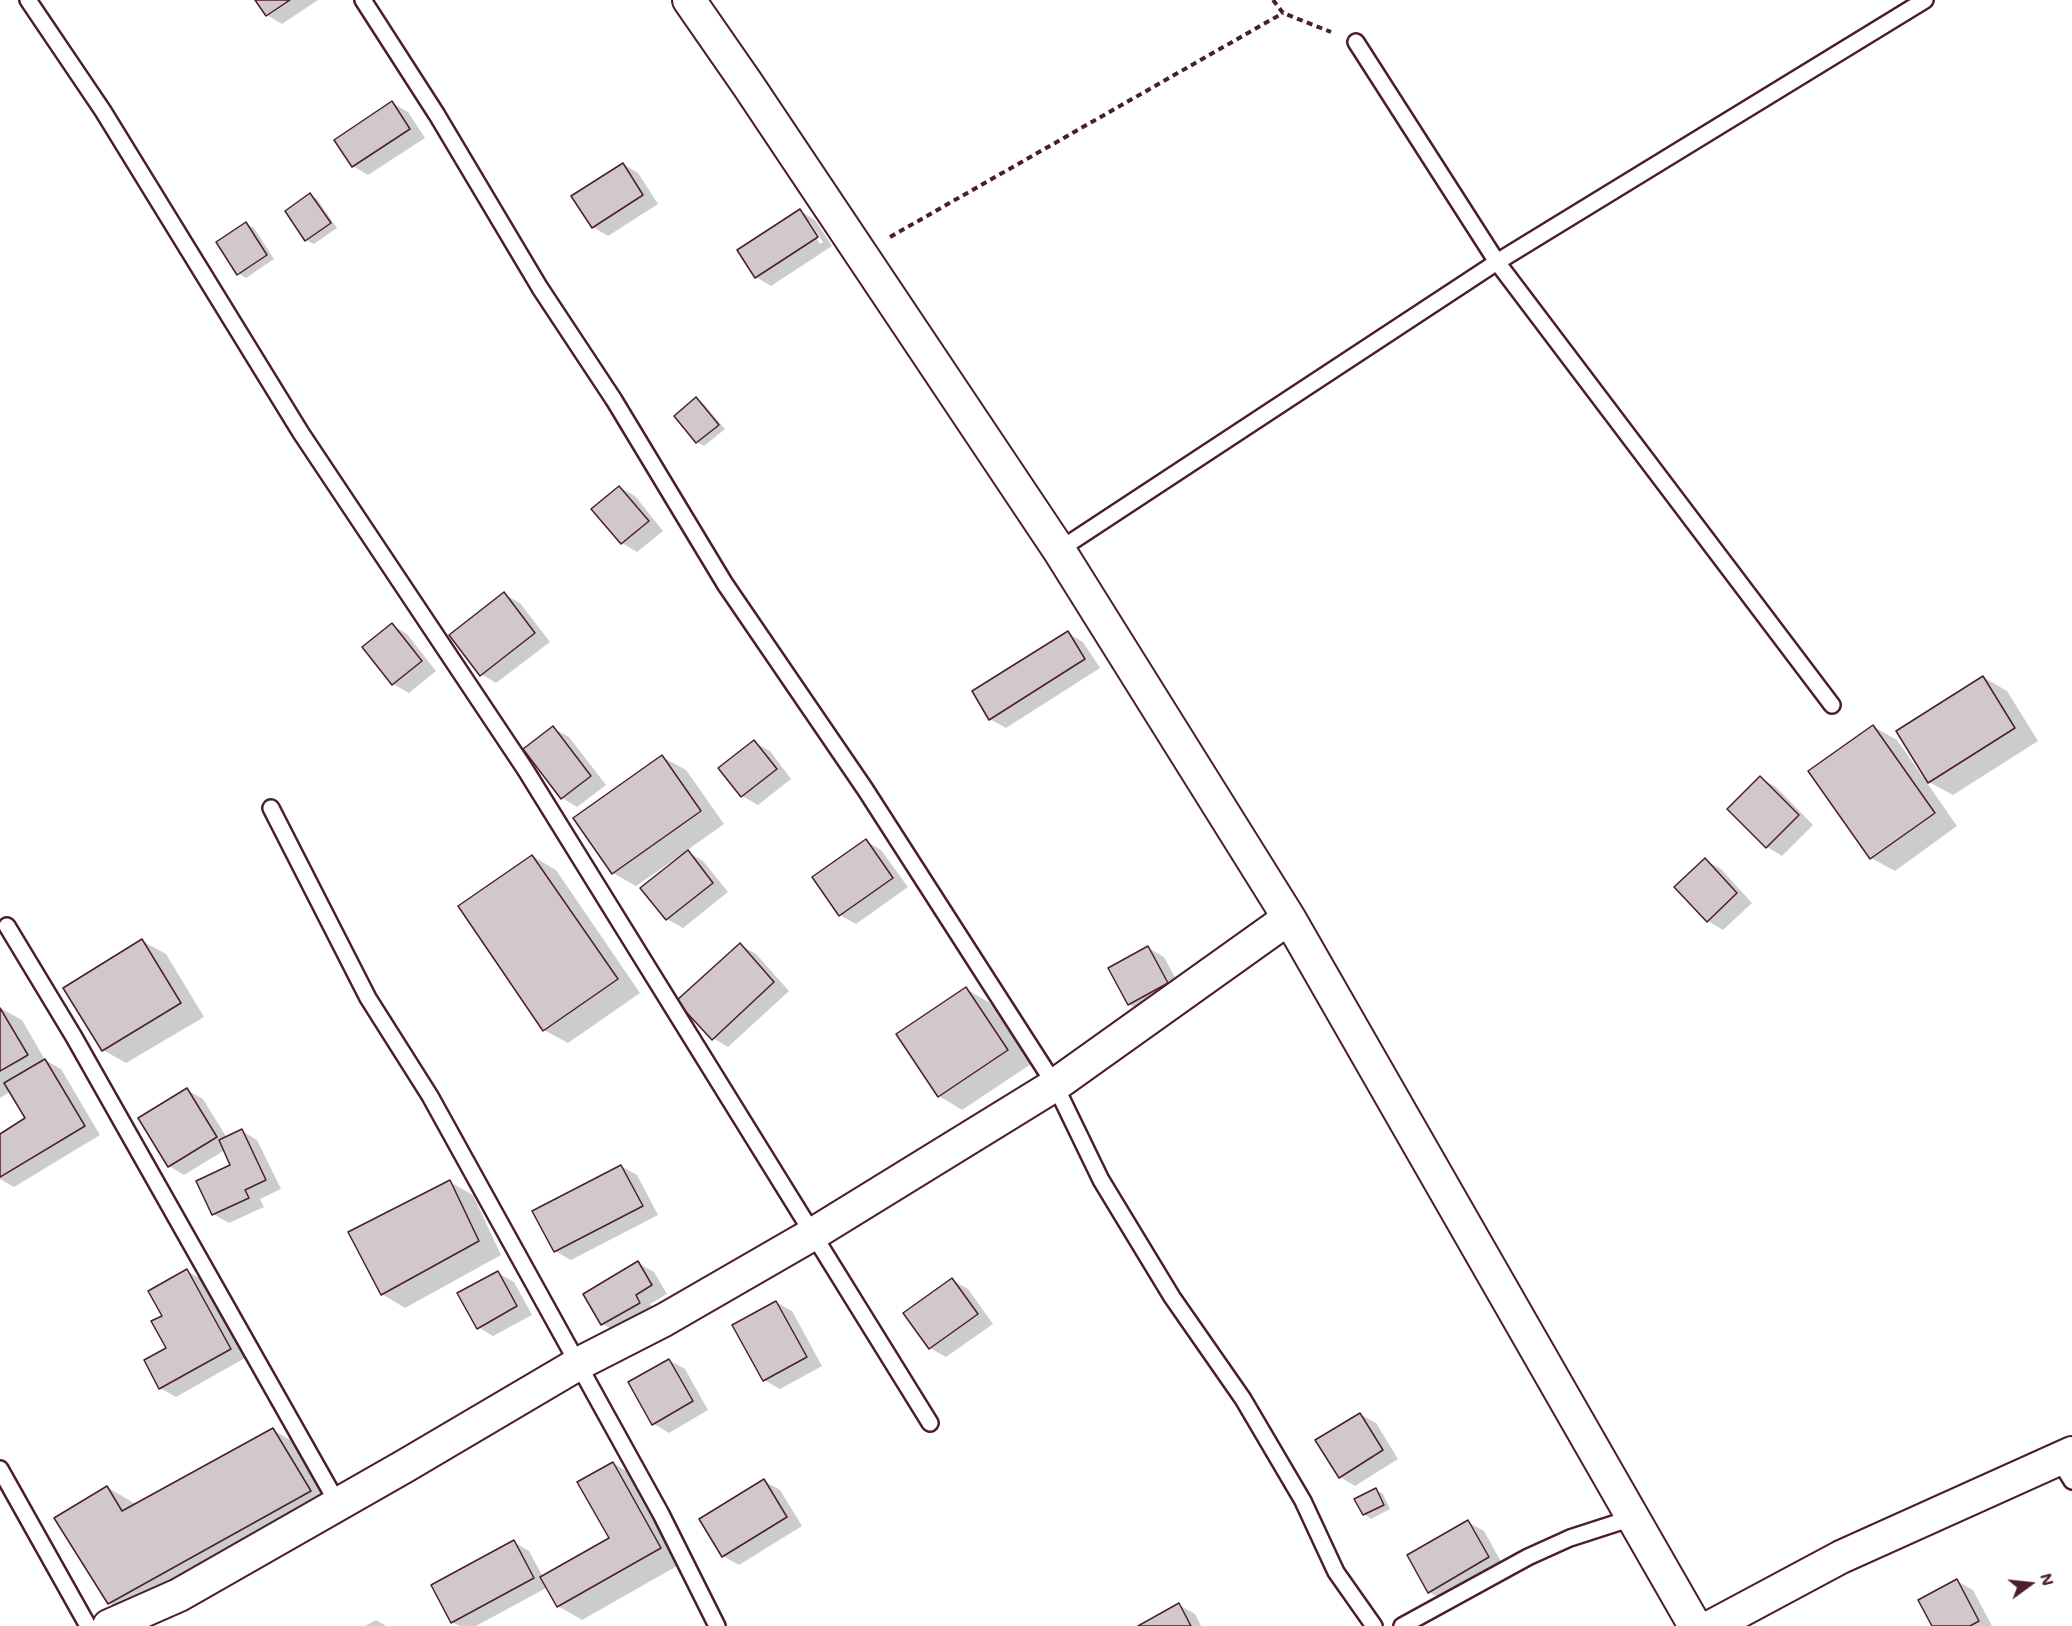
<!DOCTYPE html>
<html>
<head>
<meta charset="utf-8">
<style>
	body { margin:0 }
	#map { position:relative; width:2072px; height:1626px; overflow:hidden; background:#fff; font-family:Mali,sans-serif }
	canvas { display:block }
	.north { position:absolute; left:2000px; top:1554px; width:60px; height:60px; -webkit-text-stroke:4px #fff; paint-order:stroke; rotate:75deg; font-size:16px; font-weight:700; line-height:24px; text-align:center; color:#4a1f2b }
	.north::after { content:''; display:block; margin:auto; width:21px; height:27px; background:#4a1f2b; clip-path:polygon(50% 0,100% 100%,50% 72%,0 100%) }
</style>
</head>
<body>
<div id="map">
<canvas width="2072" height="1626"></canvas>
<div class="north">N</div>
</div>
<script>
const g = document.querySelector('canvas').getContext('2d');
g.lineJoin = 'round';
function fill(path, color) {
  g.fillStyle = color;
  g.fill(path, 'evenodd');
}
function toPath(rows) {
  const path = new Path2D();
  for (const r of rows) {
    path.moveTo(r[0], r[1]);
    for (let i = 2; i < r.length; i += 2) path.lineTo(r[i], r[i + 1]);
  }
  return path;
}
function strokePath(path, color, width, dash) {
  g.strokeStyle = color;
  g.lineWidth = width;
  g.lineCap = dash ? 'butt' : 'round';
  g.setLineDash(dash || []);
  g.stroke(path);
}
fill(toPath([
	[257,0,318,0,282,24,267,15],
	[392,103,408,112,425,138,368,175,353,166],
	[623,164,638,173,658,204,608,236,593,227],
	[310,195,317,199,337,228,314,244,306,240],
	[800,211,815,220,832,246,771,286,756,277],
	[806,222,810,222,823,242,820,244],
	[246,224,254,228,274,259,246,278,238,273],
	[696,399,703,403,725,429,704,446,697,442],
	[619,487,635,496,663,531,637,552,622,543],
	[504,594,520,603,550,642,496,683,481,674],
	[392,625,407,634,436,671,409,693,393,684,364,648],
	[1068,633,1083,642,1100,668,1006,728,990,719],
	[1983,677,2007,691,2038,741,1953,795,1929,782],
	[1874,727,1897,740,1957,826,1895,871,1871,858],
	[553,728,569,737,606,785,577,807,562,798],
	[754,742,770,751,791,779,758,805,742,796,721,768],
	[662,757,686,770,724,824,686,851,703,861,728,892,683,928,667,919,679,859,678,857,636,886,613,873],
	[1760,778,1776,787,1813,825,1782,856,1767,847],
	[866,841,881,850,908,887,856,924,840,915],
	[532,856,556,870,640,993,568,1043,544,1030],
	[1705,860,1721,869,1752,903,1723,930,1708,921],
	[142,941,166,954,204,1017,126,1063,103,1050],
	[740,945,756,954,789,991,728,1047,713,1038],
	[1148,948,1164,957,1183,992,1144,1013,1129,1004],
	[966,989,990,1003,1031,1064,962,1110,939,1096],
	[0,1008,22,1020,45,1060,61,1069,100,1135,14,1187,0,1179,0,1135,27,1119,11,1091,0,1098],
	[187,1090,203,1099,227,1138,242,1131,257,1140,281,1189,260,1199,264,1207,229,1223,213,1214,232,1166,225,1150,184,1175,169,1166],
	[621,1166,637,1175,658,1215,571,1260,555,1251],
	[450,1182,473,1195,501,1255,405,1308,382,1294],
	[638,1263,654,1272,667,1294,650,1304,655,1312,618,1333,603,1324],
	[187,1271,203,1280,245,1358,176,1397,160,1388,168,1348,164,1316],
	[498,1273,514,1282,532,1315,493,1336,478,1327],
	[952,1280,968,1289,993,1324,946,1357,930,1348,905,1313],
	[776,1302,792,1311,822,1366,780,1389,764,1380,734,1326],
	[669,1360,685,1369,708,1410,669,1433,654,1424],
	[1360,1414,1376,1423,1398,1459,1355,1486,1340,1477],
	[273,1430,304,1448,341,1509,139,1621,109,1603,107,1487,137,1505],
	[613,1463,636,1477,684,1562,582,1620,558,1606,548,1587,476,1626,460,1626,452,1622,514,1542,529,1551,543,1577,611,1539],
	[764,1481,780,1490,802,1526,739,1565,723,1556,701,1520],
	[1376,1490,1383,1494,1390,1509,1371,1519,1364,1514],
	[1468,1522,1484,1531,1504,1567,1445,1601,1429,1592],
	[1957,1581,1973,1590,1992,1626,1933,1626],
	[1179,1605,1195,1614,1201,1626,1141,1626],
	[376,1620,386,1626,365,1626]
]), '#0003');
const building = toPath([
	[255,0,290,0,266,16,255,0],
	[392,101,410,129,352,167,334,140,392,101],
	[623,163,643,195,592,228,571,196,623,163],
	[310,193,331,223,305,241,285,211,310,193],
	[800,209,818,237,755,278,737,250,800,209],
	[246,222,267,255,237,275,216,242,246,222],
	[696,397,719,425,696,443,674,416,696,397],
	[619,486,649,521,621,544,591,509,619,486],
	[504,592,535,633,480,676,449,635,504,592],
	[392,623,422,661,392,685,362,647,392,623],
	[1068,631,1085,659,989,720,972,691,1068,631],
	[1983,676,2015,728,1928,783,1896,731,1983,676],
	[1873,725,1935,813,1870,859,1808,771,1873,725],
	[553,726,591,776,561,799,523,749,553,726],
	[754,740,777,769,741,797,718,768,754,740],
	[662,755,701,811,612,874,573,818,662,755],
	[1760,776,1799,815,1766,848,1727,809,1760,776],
	[866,839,893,878,839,916,812,877,866,839],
	[688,850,713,883,666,920,640,888,688,850],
	[532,855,618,979,543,1031,458,906,532,855],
	[1705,858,1737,893,1707,922,1674,887,1705,858],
	[142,939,181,1003,102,1051,63,988,142,939],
	[740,943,774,982,712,1040,676,1001,740,943],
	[1148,946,1168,983,1128,1005,1108,968,1148,946],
	[966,987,1008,1050,938,1097,896,1034,966,987],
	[0,1008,28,1055,0,1071,0,1008],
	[45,1059,85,1126,0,1177,0,1134,25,1118,4,1083,45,1059],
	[187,1088,217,1137,168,1167,138,1118,187,1088],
	[242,1129,266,1180,245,1190,249,1198,212,1215,196,1181,230,1165,219,1140,242,1129],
	[621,1165,643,1206,554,1252,532,1211,621,1165],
	[450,1180,479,1241,381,1295,348,1232,450,1180],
	[638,1261,652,1285,636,1295,640,1303,601,1325,583,1294,638,1261],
	[187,1269,231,1349,159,1389,144,1360,166,1348,151,1321,162,1316,148,1291,187,1269],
	[498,1271,517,1306,477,1329,457,1293,498,1271],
	[952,1278,978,1314,929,1349,903,1313,952,1278],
	[776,1301,807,1357,763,1381,732,1325,776,1301],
	[669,1359,693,1401,652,1425,628,1382,669,1359],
	[1360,1413,1383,1450,1339,1478,1315,1440,1360,1413],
	[273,1428,311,1491,108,1604,54,1518,107,1486,122,1511,273,1428],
	[613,1462,661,1548,557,1607,540,1577,609,1538,577,1482,613,1462],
	[764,1479,787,1517,722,1557,699,1519,764,1479],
	[1376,1488,1384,1505,1363,1515,1354,1499,1376,1488],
	[1468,1520,1489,1557,1428,1593,1407,1555,1468,1520],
	[514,1540,534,1578,451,1623,431,1585,514,1540],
	[1957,1579,1979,1621,1970,1626,1932,1626,1918,1600,1957,1579],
	[1179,1603,1191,1626,1138,1626,1179,1603]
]);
fill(building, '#d2c7cb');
strokePath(building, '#4a1f2b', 1.5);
const lane = toPath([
	[28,0,103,111,301,433,525,769,930,1423],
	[363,0,437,115,540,288,614,400,725,584,865,789,1055,1085,1101,1180,1172,1297,1243,1399,1303,1501,1336,1572,1374,1626],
	[1356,42,1497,262,1832,705],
	[1059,550,1497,262,1925,0],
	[271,808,368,998,430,1096,661,1514,717,1626],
	[7,926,74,1037,338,1504],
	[2059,1460,2072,1481],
	[0,1469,88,1626],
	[1402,1626,1528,1557,1570,1538,1635,1517]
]);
const street = toPath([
	[689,0,748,85,1059,550,1289,918,1695,1626],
	[109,1626,179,1595,405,1466,578,1364,664,1320,813,1234,1055,1085,1289,918],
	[1712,1626,1841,1557,2072,1453]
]);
strokePath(lane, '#4a1f2b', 20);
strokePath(street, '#4a1f2b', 36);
strokePath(toPath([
	[1273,0,1283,13,1331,32],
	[890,237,1283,13]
]), '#4a1f2b', 4, [6, 4.5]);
strokePath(lane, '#fff', 15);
strokePath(street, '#fff', 32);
</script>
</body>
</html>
